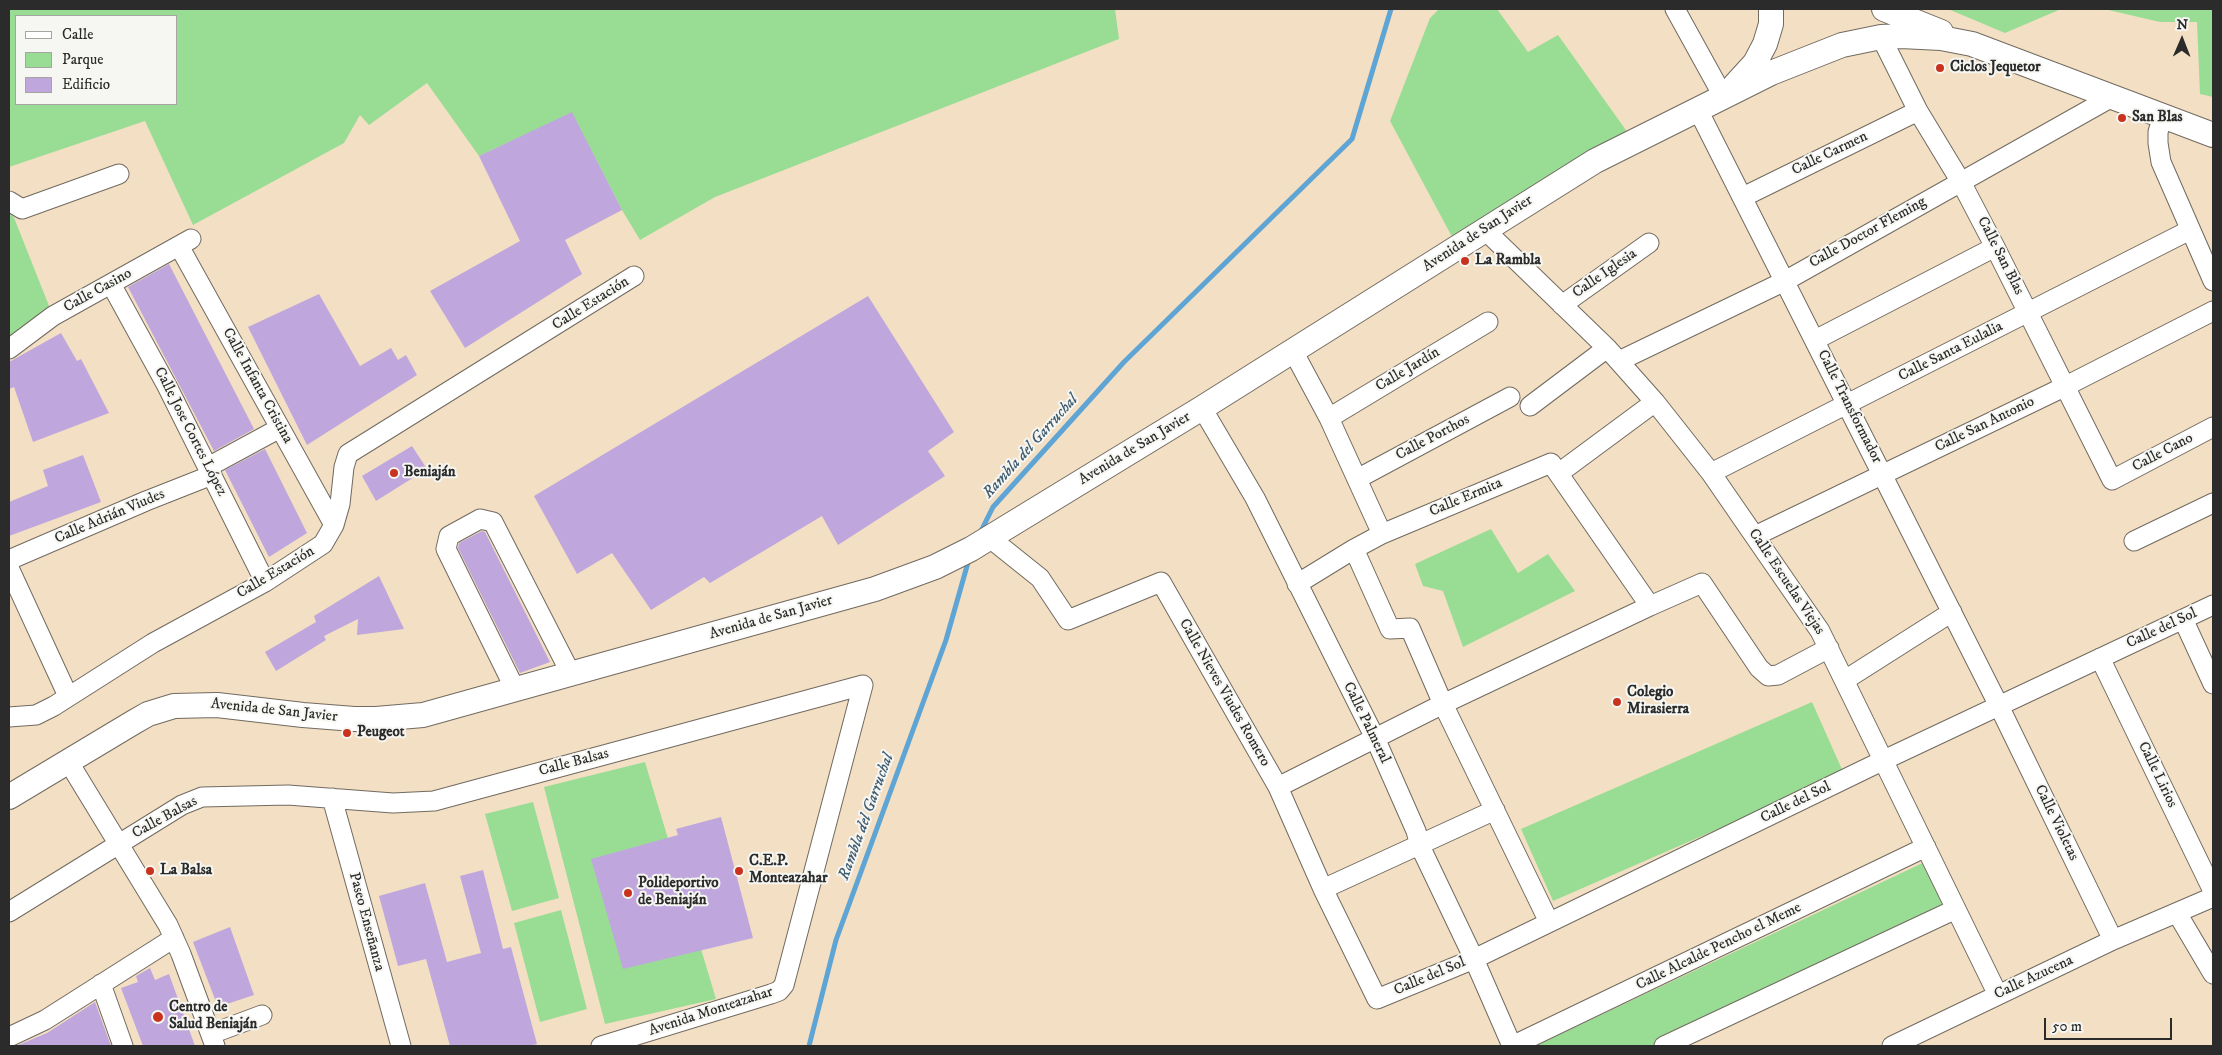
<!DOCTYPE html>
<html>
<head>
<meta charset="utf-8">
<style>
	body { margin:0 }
	#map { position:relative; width:2222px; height:1055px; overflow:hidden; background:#f3dfc3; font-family:"IM FELL DW Pica",serif }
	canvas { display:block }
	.frame { position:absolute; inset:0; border:10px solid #2b2b2b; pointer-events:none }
	.legend { position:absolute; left:15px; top:15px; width:162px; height:90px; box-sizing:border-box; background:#f6f6f2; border:1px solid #a5a5a2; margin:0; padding:6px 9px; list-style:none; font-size:15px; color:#2b2b2b }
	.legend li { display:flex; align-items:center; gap:10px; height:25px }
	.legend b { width:25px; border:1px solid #a5a5a2 }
	.north { position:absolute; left:2157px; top:15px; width:50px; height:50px; -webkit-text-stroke:4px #f6f6f2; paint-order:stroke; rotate:1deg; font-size:14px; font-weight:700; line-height:20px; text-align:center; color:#2b2b2b }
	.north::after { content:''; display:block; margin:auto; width:18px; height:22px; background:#2b2b2b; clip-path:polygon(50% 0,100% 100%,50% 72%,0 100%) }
	.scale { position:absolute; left:2044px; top:1018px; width:128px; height:22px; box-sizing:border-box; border:2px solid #2b2b2b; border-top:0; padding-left:6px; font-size:15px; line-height:18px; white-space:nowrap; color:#2b2b2b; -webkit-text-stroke:4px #f6f6f2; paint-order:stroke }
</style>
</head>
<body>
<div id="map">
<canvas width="2222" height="1055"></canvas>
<div class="frame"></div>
<ul class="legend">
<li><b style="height:6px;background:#fff"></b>Calle</li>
<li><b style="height:14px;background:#99dd95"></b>Parque</li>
<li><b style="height:14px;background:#bfa7dd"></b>Edificio</li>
</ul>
<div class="north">N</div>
<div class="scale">50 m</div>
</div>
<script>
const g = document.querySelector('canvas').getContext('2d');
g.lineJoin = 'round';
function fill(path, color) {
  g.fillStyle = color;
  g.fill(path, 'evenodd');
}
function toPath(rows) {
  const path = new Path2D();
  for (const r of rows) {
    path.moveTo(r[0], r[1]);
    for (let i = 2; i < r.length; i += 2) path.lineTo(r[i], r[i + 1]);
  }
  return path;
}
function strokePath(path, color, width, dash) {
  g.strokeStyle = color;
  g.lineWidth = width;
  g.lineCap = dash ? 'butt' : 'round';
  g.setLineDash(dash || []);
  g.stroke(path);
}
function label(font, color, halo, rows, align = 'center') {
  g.font = font + ' "IM FELL DW Pica",serif';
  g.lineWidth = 4;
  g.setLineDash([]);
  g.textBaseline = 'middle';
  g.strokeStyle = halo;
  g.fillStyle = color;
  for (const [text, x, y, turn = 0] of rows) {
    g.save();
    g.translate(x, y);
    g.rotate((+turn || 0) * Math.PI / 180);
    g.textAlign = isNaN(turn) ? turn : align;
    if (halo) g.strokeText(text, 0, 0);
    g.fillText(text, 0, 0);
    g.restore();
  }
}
fill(toPath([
	[9,9,1115,9,1119,39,715,197,640,240,622,210,572,113,479,156,427,83,369,125,360,115,344,143,193,225,145,121,9,167],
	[16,16,176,16,176,104,16,104],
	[1439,9,1497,9,1528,52,1558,35,1633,140,1458,248,1390,121,1430,18],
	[1948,9,2061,9,2005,33],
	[2104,9,2213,9,2213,97,2200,94,2197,22,2160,22],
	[9,205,53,316,9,349],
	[1491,529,1518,573,1548,554,1575,591,1463,647,1443,591,1423,586,1415,564],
	[1812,702,1844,774,1553,901,1521,829],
	[645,762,716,999,605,1024,544,787],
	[533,802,559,898,512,911,485,814],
	[1929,860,1950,906,1652,1046,1535,1046],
	[561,910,587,1009,540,1022,514,923]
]), '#99dd95');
strokePath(toPath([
	[980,533,993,507,1124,362,1352,139,1391,9],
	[809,1046,836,940,946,640,969,559]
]), '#5ea4d4', 5);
fill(toPath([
	[572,112,622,210,565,240,582,274,465,348,430,291,520,241,479,156],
	[169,264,254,429,214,451,128,287],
	[319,294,360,366,391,348,398,360,406,355,417,375,307,445,248,327],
	[868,296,954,432,928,451,945,476,838,545,822,516,710,583,704,577,651,610,612,553,577,574,534,496],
	[61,333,77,361,81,359,109,413,33,442,14,387,9,389,9,362],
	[412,446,427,469,376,501,362,476],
	[265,449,307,533,269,557,225,470],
	[83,455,101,502,9,536,9,502,48,486,43,470],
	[482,531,485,532,550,662,520,673,458,548,459,543],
	[379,576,404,629,357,635,358,619,324,636,326,640,276,671,265,652,316,622,314,616],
	[721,817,753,938,623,969,591,859,678,835,676,829],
	[483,870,503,949,511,947,537,1044,529,1046,450,1046,426,959,398,966,379,896,425,883,447,962,481,953,460,876],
	[230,927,254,995,218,1007,193,942],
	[150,968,155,980,169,974,195,1046,143,1046,121,988,138,982,136,976],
	[95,1002,111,1046,16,1046,47,1033]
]), '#bfa7dd');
const minor = toPath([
	[1675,9,1723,96],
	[1881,37,1918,111,1961,182,1995,247,2112,480,2213,427],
	[1697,108,1999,706,2113,940],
	[2163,116,2158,132,2158,143,2161,162,2213,281],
	[1743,197,1918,111],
	[9,201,22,209,119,174],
	[1485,230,1607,348,1655,402,1711,473,1820,631,1998,995],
	[179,246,334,525],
	[111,284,167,386,265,582],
	[1562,305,1649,243],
	[1815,340,1995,247],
	[9,349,53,316,191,239],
	[1619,361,1785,281,2112,97],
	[1530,406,1607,348],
	[1202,408,1255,498,1375,738,1416,831,1420,846,1474,959,1512,1046],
	[1329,418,1488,322],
	[208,467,280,428],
	[1559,473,1655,402],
	[1711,473,2190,230],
	[1357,479,1510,397],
	[1382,534,1551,463,1650,606,1702,583,1759,668,1768,676,1778,675,1829,648],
	[1755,536,2066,386,2213,311],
	[990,538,1040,578,1068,620,1161,582,1278,787,1323,889,1377,999,1474,959,1884,760,2213,605],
	[2134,541,2213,503],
	[9,560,146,501,212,475],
	[9,568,68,696],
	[1297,584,1354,549],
	[2183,619,2213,684],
	[2100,658,2213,891],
	[1845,680,1952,612],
	[515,689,446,549,449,536,480,519,493,522,571,674],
	[9,717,36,715,54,706,153,643,265,582,323,544,334,525,340,504,344,467,348,454,634,276],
	[68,761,168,925,181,954,215,1046],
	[1278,787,1443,704,1410,628,1390,629,1354,549,1382,534,1329,418,1293,351],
	[332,798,401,1046],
	[1323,889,1495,810],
	[9,912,182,805,202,797,288,795,393,803,434,801,863,685,784,985,779,991,771,994,601,1046],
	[2177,913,2213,974],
	[1549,922,1443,704,1650,606],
	[101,984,123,1046],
	[211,1034,262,1015],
	[9,1037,45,1020,174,938],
	[1512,1046,1926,847],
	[1664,1046,1956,909],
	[1892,1046,2113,940,2213,897]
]);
const major = toPath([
	[1884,9,1941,32],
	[1734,86,1755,63,1765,44,1771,24,1771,9],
	[9,797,134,722,148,714,174,706,217,705,303,715,354,719,376,719,423,715,875,589,935,567,971,549,1202,408,1595,161,1771,73,1842,45,1881,37,1901,36,1941,38,1972,44,2213,135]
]);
strokePath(minor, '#716a60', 21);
strokePath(major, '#716a60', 26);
strokePath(minor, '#fff', 19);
strokePath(major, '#fff', 24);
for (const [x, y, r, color] of [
	[1940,68,5,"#c8321e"],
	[2122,118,5,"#c8321e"],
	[1465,261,5,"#c8321e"],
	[394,473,5,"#c8321e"],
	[1617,702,5,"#c8321e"],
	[347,733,5,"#c8321e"],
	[150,871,5,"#c8321e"],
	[739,871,5,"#c8321e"],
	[628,893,5,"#c8321e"],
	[158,1017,6,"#c8321e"]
]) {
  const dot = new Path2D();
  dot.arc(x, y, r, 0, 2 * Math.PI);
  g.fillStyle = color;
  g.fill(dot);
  strokePath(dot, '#f6f6f2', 2);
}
label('bold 15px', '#2b2b2b', '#f6f6f2', [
	["Ciclos Jequetor",1950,68],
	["San Blas",2132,118],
	["La Rambla",1475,261],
	["Beniaján",404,473],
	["Colegio",1627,693],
	["Mirasierra",1627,710],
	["Peugeot",357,733],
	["C.E.P.",749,862],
	["Monteazahar",749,879],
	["La Balsa",160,871],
	["Polideportivo",638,884],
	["de Beniaján",638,901],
	["Centro de",169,1008],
	["Salud Beniaján",169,1025]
], 'left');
label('15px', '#2b2b2b', '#f6f6f2', [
	["Calle Carmen",1830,154,-26],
	["Calle Doctor Fleming",1868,233,-29],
	["Avenida de San Javier",1478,234,-33],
	["Calle San Blas",2000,256,63],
	["Calle Iglesia",1605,274,-35],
	["Calle Casino",98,291,-29],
	["Calle Estación",591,304,-32],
	["Calle Santa Eulalia",1951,352,-27],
	["Calle Jardín",1408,370,-31],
	["Calle Infanta Cristina",257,386,61],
	["Calle Transformador",1849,407,63],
	["Calle San Antonio",1985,425,-26],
	["Calle Jose Cortes López",190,432,63],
	["Calle Porthos",1433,438,-28],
	["Avenida de San Javier",1135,449,-31],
	["Calle Cano",2163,453,-28],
	["Calle Ermita",1466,498,-23],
	["Calle Adrián Viudes",110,517,-23],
	["Calle Estación",276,573,-31],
	["Calle Escuelas Viejas",1786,582,56],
	["Avenida de San Javier",771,618,-16],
	["Calle del Sol",2162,629,-25],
	["Calle Nieves Viudes Romero",1224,693,60],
	["Avenida de San Javier",274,711,6],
	["Calle Palmeral",1366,723,64],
	["Calle Balsas",574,763,-15],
	["Calle Lirios",2157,775,64],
	["Calle del Sol",1796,803,-26],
	["Calle Balsas",165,818,-29],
	["Calle Violetas",2056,823,64],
	["Paseo Enseñanza",366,922,75],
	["Calle Alcalde Pencho el Meme",1719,947,-26],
	["Calle del Sol",1430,977,-23],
	["Calle Azucena",2034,978,-25],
	["Avenida Monteazahar",711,1012,-18]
]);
label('italic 16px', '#3f5b6f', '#f6f6f2', [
	["Rambla del Garruchal",1031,447,-48],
	["Rambla del Garruchal",867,817,-70]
]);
</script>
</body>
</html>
